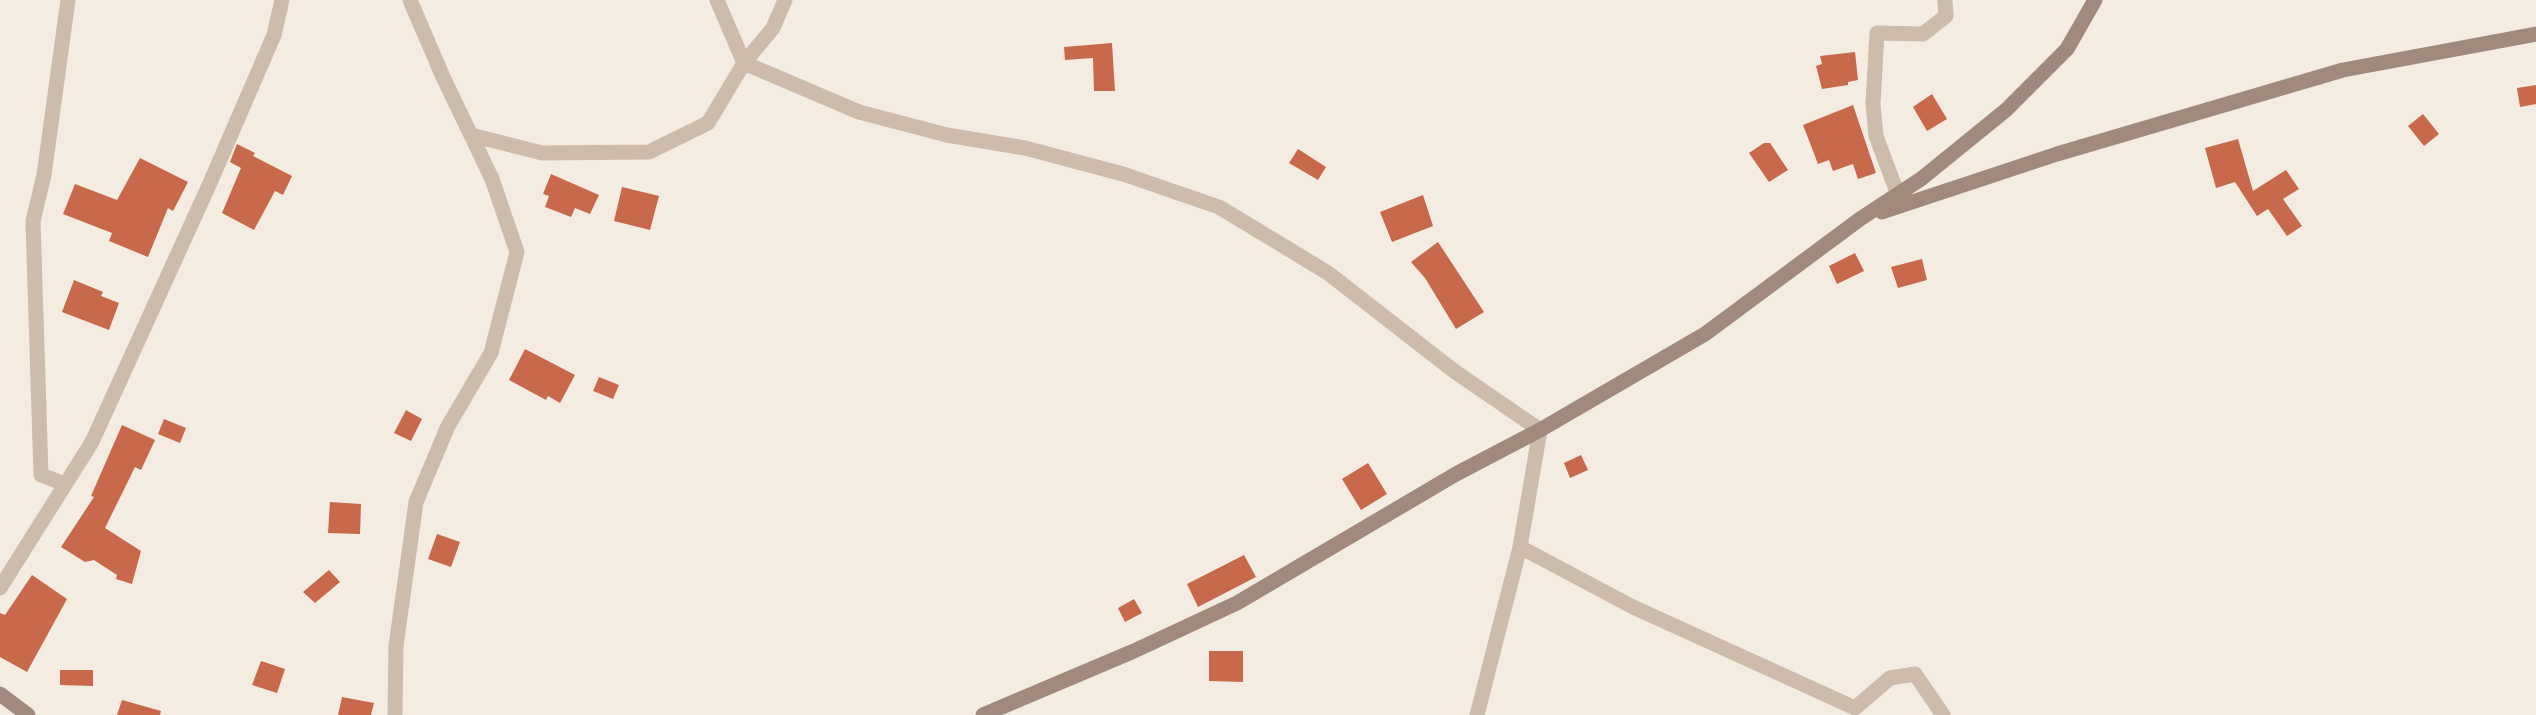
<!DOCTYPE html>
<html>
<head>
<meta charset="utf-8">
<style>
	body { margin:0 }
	canvas { display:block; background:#f4ebe1 }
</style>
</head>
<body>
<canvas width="2536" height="715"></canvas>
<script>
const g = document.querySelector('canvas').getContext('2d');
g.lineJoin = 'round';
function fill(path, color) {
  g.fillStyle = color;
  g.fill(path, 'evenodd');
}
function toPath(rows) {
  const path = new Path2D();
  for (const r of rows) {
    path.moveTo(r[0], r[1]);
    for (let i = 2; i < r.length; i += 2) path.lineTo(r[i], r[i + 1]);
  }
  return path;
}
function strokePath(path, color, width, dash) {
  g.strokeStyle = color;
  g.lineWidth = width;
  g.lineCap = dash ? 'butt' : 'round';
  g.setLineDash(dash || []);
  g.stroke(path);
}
fill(toPath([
	[1112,43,1115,91,1094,91,1093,58,1065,60,1064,47],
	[1855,52,1858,80,1848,82,1848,85,1822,89,1816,66,1822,64,1820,56],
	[2536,85,2536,104,2520,107,2517,88],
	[1932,94,1947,119,1927,131,1913,107],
	[1853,105,1876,173,1858,179,1853,164,1833,171,1829,160,1818,164,1803,125],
	[2423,114,2439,134,2424,146,2408,126],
	[2238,139,2253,191,2286,170,2299,189,2283,199,2302,226,2287,236,2268,209,2257,216,2235,182,2216,188,2205,148],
	[1764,143,1770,143,1788,170,1769,182,1749,153],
	[237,144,255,153,253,156,292,176,283,195,275,191,254,230,222,213,241,168,230,162],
	[1298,149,1326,167,1318,180,1289,163],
	[140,158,188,182,173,211,168,208,148,257,109,241,112,233,63,214,75,184,117,200],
	[551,174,599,195,590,214,575,208,571,217,545,207,549,196,543,194],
	[622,187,659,196,650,230,614,221],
	[1423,195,1433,226,1392,242,1380,212],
	[1438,242,1484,312,1456,329,1425,278,1411,262],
	[1855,253,1864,271,1837,284,1829,266],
	[1922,259,1927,280,1898,288,1891,267],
	[74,280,103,292,101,296,119,303,109,330,62,312],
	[525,349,575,375,560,403,548,396,546,400,509,380],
	[599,377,619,385,613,399,593,391],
	[406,410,422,419,411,441,394,433],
	[164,419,186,428,180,443,158,434],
	[122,425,155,440,141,470,135,467,105,528,141,551,132,584,116,579,117,575,94,560,85,562,61,547,94,497,91,496],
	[1581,455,1588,470,1570,478,1564,463],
	[1368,463,1387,494,1361,510,1342,479],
	[330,502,361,504,360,534,328,533],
	[437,534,460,542,451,567,428,559],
	[1244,555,1256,577,1198,607,1187,584],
	[329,570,340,582,315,603,303,592],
	[32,575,67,599,27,672,0,657,0,613,5,615],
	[1134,599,1142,613,1125,622,1118,608],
	[1209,651,1243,651,1243,682,1209,681],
	[261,661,285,669,277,693,252,685],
	[60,670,93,670,93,686,60,685],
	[342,697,374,703,371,715,338,715],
	[122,700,161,711,160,715,117,715]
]), '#c8694b');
strokePath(toPath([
	[717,0,744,63,773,28,785,0],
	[471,135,542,153,649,152,708,123,744,63,859,112,947,135,1025,148,1123,174,1219,207,1328,273,1454,371,1540,430,1520,547,1477,715],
	[1898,195,1876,136,1873,104,1877,33,1923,34,1946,16,1945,0],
	[65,484,41,475,33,221,44,175,68,0],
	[1520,547,1633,607,1855,708,1890,678,1915,674,1943,715],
	[0,588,92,442,210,183,274,35,282,0],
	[395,715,396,646,416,502,448,426,491,353,517,252,492,179,443,77,410,0]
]), '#cdbbac', 15);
strokePath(toPath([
	[1882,212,2057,154,2343,70,2536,34],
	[0,694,28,715],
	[983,715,1134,651,1237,603,1456,474,1540,430,1705,334,1860,219,1921,179,2006,110,2067,49,2095,0]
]), '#a18a7d', 15);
</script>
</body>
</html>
